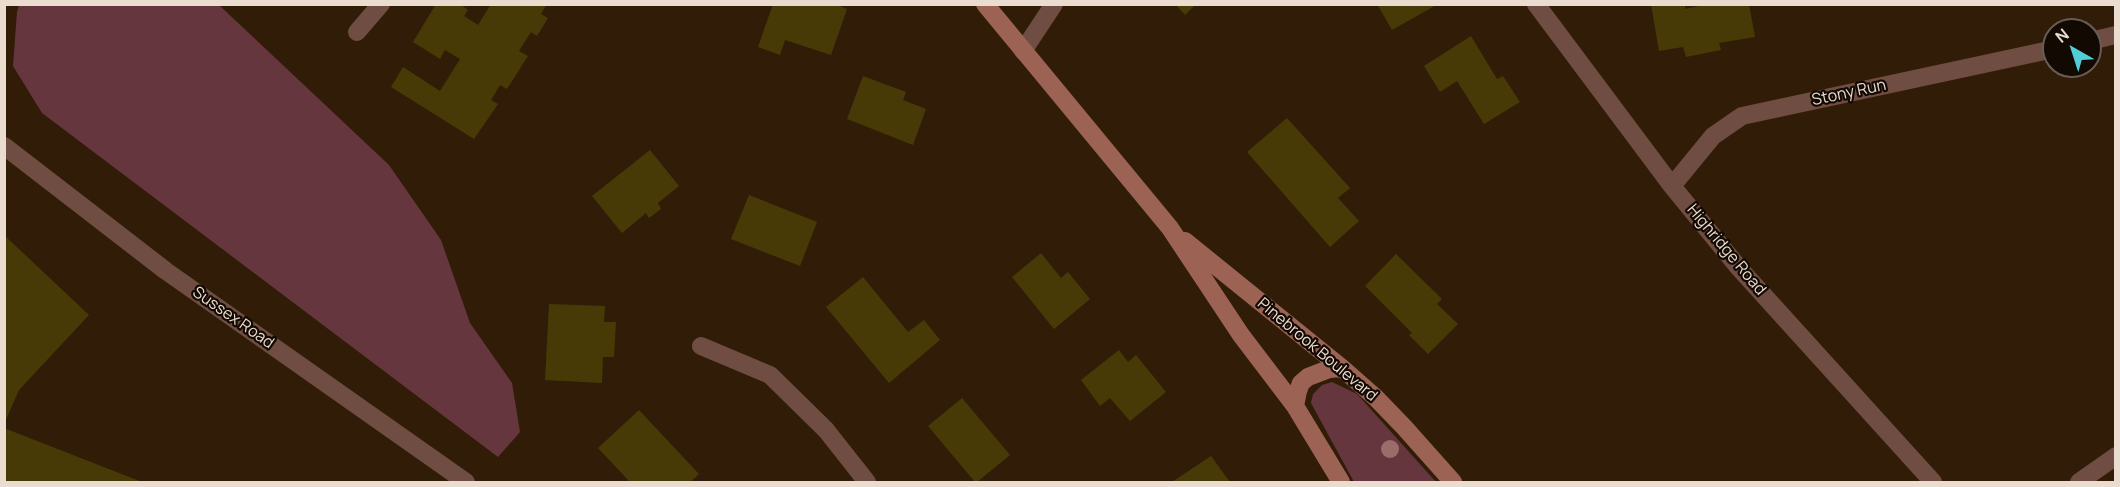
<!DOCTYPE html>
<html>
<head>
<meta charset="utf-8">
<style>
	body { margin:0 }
	#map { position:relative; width:2120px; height:487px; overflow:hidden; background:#311d07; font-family:Manrope,sans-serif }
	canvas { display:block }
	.frame { position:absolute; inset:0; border:6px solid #eadccf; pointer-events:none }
	.north { position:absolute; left:2042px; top:18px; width:60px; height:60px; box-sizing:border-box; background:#120903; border:2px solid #685d55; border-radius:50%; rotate:321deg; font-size:16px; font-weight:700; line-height:24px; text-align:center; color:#eadccf }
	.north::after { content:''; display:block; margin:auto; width:21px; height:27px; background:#52ccd6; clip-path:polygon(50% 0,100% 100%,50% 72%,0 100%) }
</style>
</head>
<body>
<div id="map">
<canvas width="2120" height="487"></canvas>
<div class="frame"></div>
<div class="north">N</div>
</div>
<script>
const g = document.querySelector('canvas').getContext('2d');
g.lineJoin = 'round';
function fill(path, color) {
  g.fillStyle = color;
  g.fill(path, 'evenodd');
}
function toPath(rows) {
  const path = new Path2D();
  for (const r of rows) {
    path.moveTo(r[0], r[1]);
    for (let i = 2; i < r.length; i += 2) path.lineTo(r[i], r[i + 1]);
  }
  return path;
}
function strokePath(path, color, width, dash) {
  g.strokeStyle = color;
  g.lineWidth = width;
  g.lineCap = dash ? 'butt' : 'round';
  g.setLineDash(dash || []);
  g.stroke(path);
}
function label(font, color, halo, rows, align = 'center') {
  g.font = font + ' Manrope,sans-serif';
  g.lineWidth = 4.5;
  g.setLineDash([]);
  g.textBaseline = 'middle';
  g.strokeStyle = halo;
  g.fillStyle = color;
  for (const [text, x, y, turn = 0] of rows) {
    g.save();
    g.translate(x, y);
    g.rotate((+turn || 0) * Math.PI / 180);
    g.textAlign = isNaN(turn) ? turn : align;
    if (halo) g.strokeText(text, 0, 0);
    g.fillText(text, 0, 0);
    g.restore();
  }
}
fill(toPath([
	[19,5,219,5,389,165,441,240,470,323,512,383,520,432,498,457,42,113,13,66,17,12],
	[1332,382,1357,394,1436,482,1354,482,1311,403,1313,394,1322,385]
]), '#66363f');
fill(toPath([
	[436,4,460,4,468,10,464,16,478,25,491,4,547,4,541,14,548,18,537,36,531,32,519,51,528,56,507,89,500,85,491,100,498,104,474,139,391,87,403,67,440,91,460,59,445,50,440,59,413,42],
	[773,4,835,4,847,9,831,55,785,40,780,55,758,47],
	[1175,4,1196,4,1185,15],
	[1377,4,1438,4,1392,30],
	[1651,4,1685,4,1685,9,1708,4,1749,4,1755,37,1719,43,1721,50,1686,57,1683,47,1659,51],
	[1471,36,1497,79,1503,76,1520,102,1484,124,1457,81,1440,92,1424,66],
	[863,76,906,92,903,100,926,109,913,145,847,119],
	[1287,118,1350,188,1338,198,1359,221,1330,247,1247,152],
	[650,150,679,186,658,203,661,209,649,218,646,213,622,233,592,196],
	[749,195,817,222,800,266,731,239],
	[4,235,89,315,19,390,4,424],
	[1041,253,1061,278,1068,272,1090,299,1054,329,1012,277],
	[1396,254,1442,299,1437,304,1458,324,1428,354,1409,335,1412,333,1365,286],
	[863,277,908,332,924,320,940,340,889,383,826,307],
	[549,304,605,306,604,322,616,322,614,357,603,357,602,383,545,380],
	[1119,350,1128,362,1136,355,1166,392,1130,421,1110,398,1100,406,1081,380],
	[962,398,1010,455,977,482,975,482,928,426],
	[639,410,699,474,690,482,630,482,598,448],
	[4,428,142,482,4,482],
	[1211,456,1230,482,1172,482]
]), '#483a06');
strokePath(toPath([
	[1536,4,1672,186,1739,268,1933,482],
	[357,32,381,4],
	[2090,41,2116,35],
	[1023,51,1054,4],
	[4,146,166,271,466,482],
	[1672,186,1713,136,1742,116,2054,49],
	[701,346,770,375,826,430,867,482],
	[2079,482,2116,456]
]), '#704d42', 18);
strokePath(toPath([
	[985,4,1170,228,1241,335,1295,406,1341,482],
	[1185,241,1342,368,1376,398,1404,427,1453,482],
	[1295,406,1298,391,1301,383,1308,377,1329,369,1342,368]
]), '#9c6354', 18);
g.fillStyle = '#9c6c68';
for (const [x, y] of [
	[1390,449]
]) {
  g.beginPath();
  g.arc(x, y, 9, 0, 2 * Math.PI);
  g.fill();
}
label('16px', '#eadccf', '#120903', [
	["Stony Run",1849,93,-12],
	["Highridge Road",1726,250,50],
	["Sussex Road",233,318,35],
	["Pinebrook Boulevard",1317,350,40]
]);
</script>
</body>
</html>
